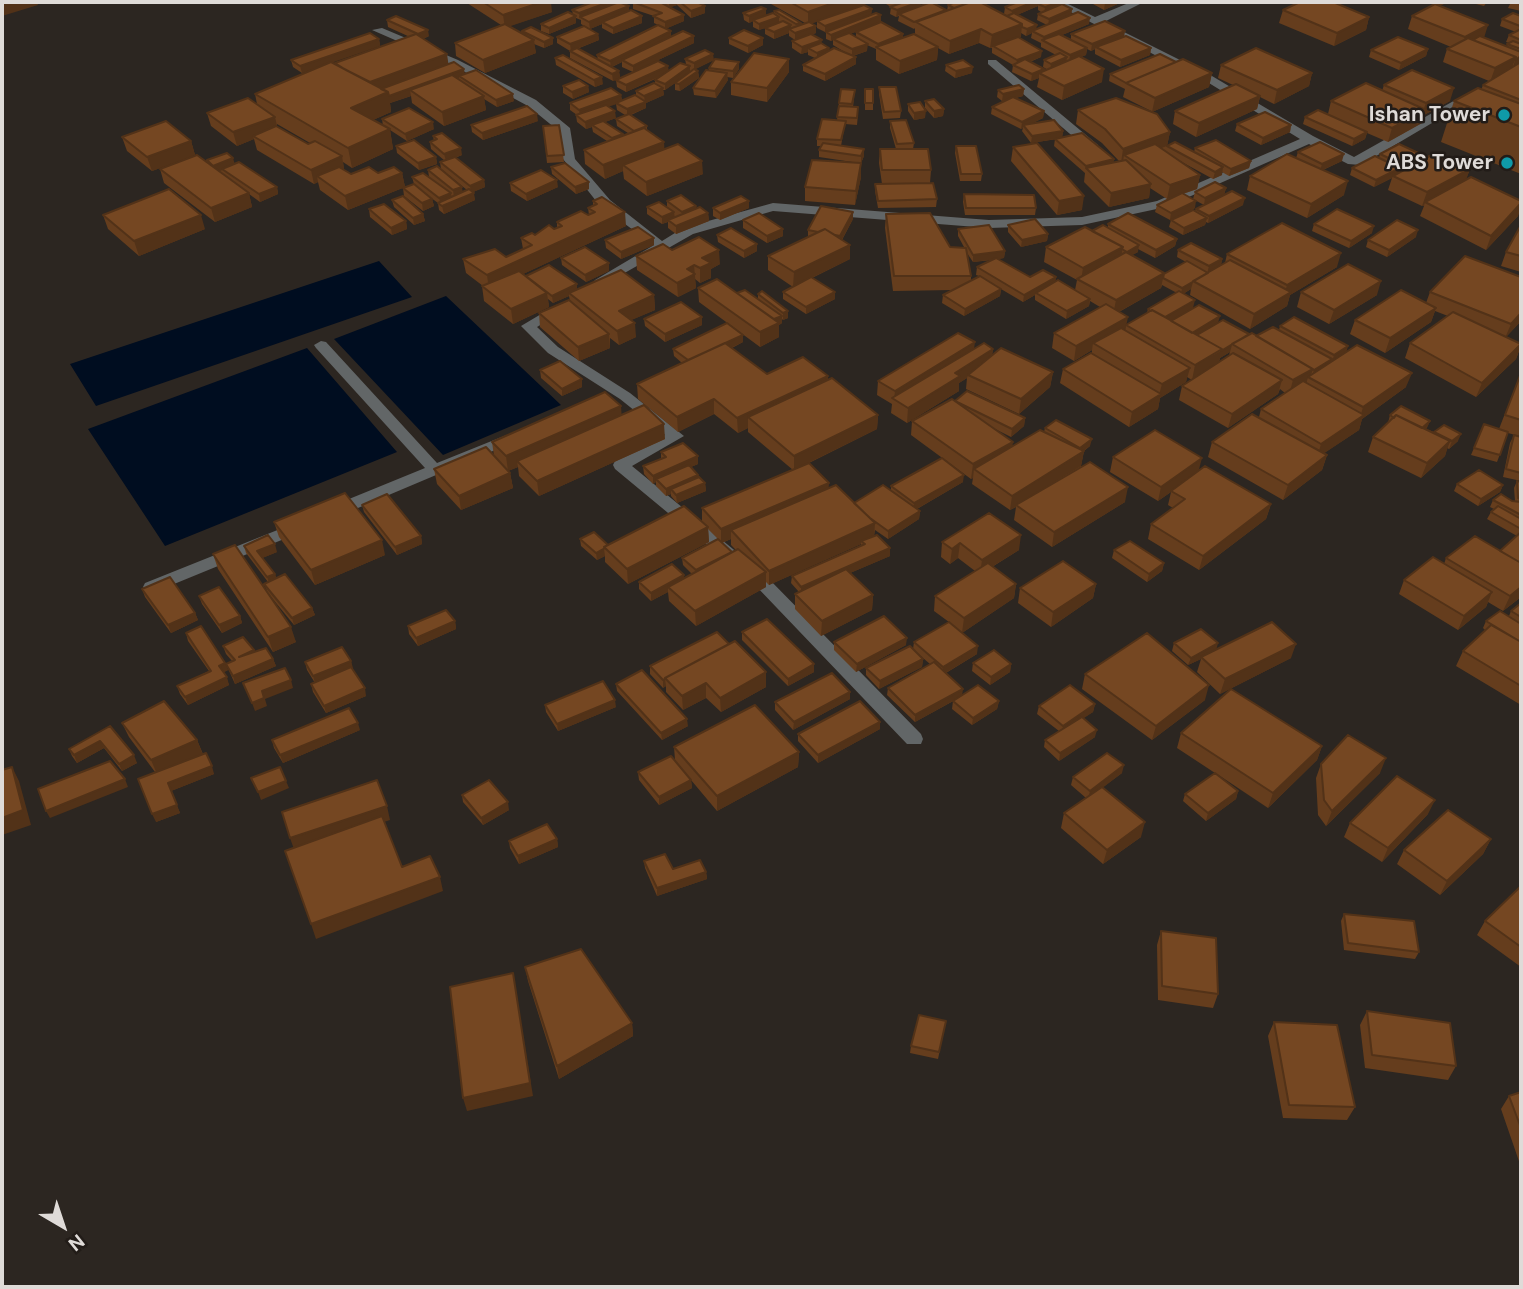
<!DOCTYPE html>
<html>
<head>
<meta charset="utf-8">
<style>
	body { margin:0 }
	#map { position:relative; width:1523px; height:1289px; overflow:hidden; background:#2c2621; font-family:"DM Sans",sans-serif }
	canvas { display:block }
	.frame { position:absolute; inset:0; border:4px solid #dfdbd8; pointer-events:none }
	.north { position:absolute; left:28px; top:1191px; width:70px; height:70px; -webkit-text-stroke:5px #221c18; paint-order:stroke; rotate:141deg; font-size:19px; font-weight:700; line-height:28px; text-align:center; color:#dfdbd8 }
	.north::after { content:''; display:block; margin:auto; width:24px; height:32px; background:#dfdbd8; clip-path:polygon(50% 0,100% 100%,50% 72%,0 100%) }
</style>
</head>
<body>
<div id="map">
<canvas width="1523" height="1289"></canvas>
<div class="frame"></div>
<div class="north">N</div>
</div>
<script>
const g = document.querySelector('canvas').getContext('2d');
g.lineJoin = 'round';
function fill(path, color) {
  g.fillStyle = color;
  g.fill(path, 'evenodd');
}
function toPath(rows) {
  const path = new Path2D();
  for (const r of rows) {
    path.moveTo(r[0], r[1]);
    for (let i = 2; i < r.length; i += 2) path.lineTo(r[i], r[i + 1]);
  }
  return path;
}
function strokePath(path, color, width, dash) {
  g.strokeStyle = color;
  g.lineWidth = width;
  g.lineCap = dash ? 'butt' : 'round';
  g.setLineDash(dash || []);
  g.stroke(path);
}
function label(font, color, halo, rows, align = 'center') {
  g.font = font + ' "DM Sans",sans-serif';
  g.lineWidth = 5;
  g.setLineDash([]);
  g.textBaseline = 'middle';
  g.strokeStyle = halo;
  g.fillStyle = color;
  for (const [text, x, y, turn = 0] of rows) {
    g.save();
    g.translate(x, y);
    g.rotate((+turn || 0) * Math.PI / 180);
    g.textAlign = isNaN(turn) ? turn : align;
    if (halo) g.strokeText(text, 0, 0);
    g.fillText(text, 0, 0);
    g.restore();
  }
}
fill(toPath([
	[379,261,412,297,96,406,70,364],
	[446,296,561,405,443,455,334,339],
	[307,348,397,452,165,546,88,429]
]), '#000d20');
fill(toPath([
	[1051,2,1064,2,1095,17,1131,2,1144,2,1104,22,1212,76,1313,136,1354,157,1466,94,1476,97,1361,165,1348,164,1309,144,1166,207,1082,225,989,228,773,211,693,234,600,287,593,283,595,280,654,245,600,206,563,159,560,132,528,106,450,64,372,30,382,28,458,60,536,100,570,128,575,159,610,200,662,241,683,228,773,203,989,220,1082,217,1157,201,1300,139,1204,80,1051,2],
	[988,60,996,60,1098,145,1098,151,1090,151,988,64,988,60],
	[558,304,563,305,563,311,537,327,558,347,630,393,684,436,632,466,767,577,921,734,923,739,921,744,907,744,755,585,615,469,613,465,615,461,665,435,620,399,548,353,521,326,558,304],
	[321,341,326,342,437,463,509,434,514,432,522,437,519,440,339,516,327,516,325,512,327,508,425,468,316,348,314,345,321,341],
	[300,521,306,522,308,526,306,530,157,591,145,591,143,587,145,583,300,521]
]), '#626667');
fill(toPath([
	[467,2,542,2,552,12,509,26,522,33,522,31,553,38,553,44,544,48,534,44,536,53,485,73,456,56,455,43,501,25,467,3],
	[633,2,702,2,705,13,691,18,677,5,670,7,684,15,684,21,665,29,671,31,671,36,694,43,633,72,622,67,622,62,612,67,619,71,620,78,613,81,570,58,570,51,557,43,557,37,598,34,599,40,577,49,598,60,597,55,662,27,654,23,654,16,633,9],
	[771,2,864,2,864,5,812,23,816,26,816,33,795,40,789,36,789,33,774,39,765,34,765,28,759,30,753,27,753,21,749,23,744,20,743,13,766,16,774,14,774,11,801,23,801,25,805,23,771,4],
	[886,2,921,2,920,6,947,11,948,5,955,2,992,2,985,4,1007,16,1004,14,1005,7,1042,3,1061,4,1072,9,1071,15,1089,24,1062,35,1071,39,1071,34,1124,36,1151,48,1150,55,1120,67,1095,54,1095,49,1091,51,1087,49,1086,55,1081,57,1102,82,1062,100,1037,87,1039,78,1031,81,1012,72,1013,65,992,53,992,48,990,48,979,43,949,54,938,48,937,60,899,74,876,60,876,49,867,45,867,51,853,56,856,64,825,81,803,71,803,65,815,58,808,55,808,52,801,54,792,48,792,41,821,43,829,51,848,54,833,45,833,40,831,41,826,39,826,32,832,30,825,32,817,28,817,21,872,9,871,14,881,15,881,22,850,34,856,37,856,32,903,34,903,38,915,34,915,28,914,29,898,21,899,16,896,17,890,14,891,7,886,4],
	[1038,6,1038,10,1041,12,1038,14,1037,20,1047,25,1036,29,1017,15],
	[1021,33,1026,36,1032,33,1031,38,1041,43,1041,47,1056,55,1044,60,1043,67,1048,70,1044,71,1030,62,1041,57,1019,38,1021,37],
	[1093,2,1122,2,1104,10,1093,4],
	[1426,2,1448,2,1439,6,1484,37,1507,46,1509,43,1506,42,1509,35,1516,32,1500,26,1502,19,1521,16,1521,174,1441,142,1454,101,1481,90,1483,85,1489,81,1443,62,1447,49,1451,47,1408,29,1412,16,1434,5],
	[1468,2,1487,2,1484,6],
	[1511,2,1521,2,1521,11,1508,8],
	[572,10,629,11,642,16,642,23,613,34,602,28,602,24,590,29,581,24,581,20,576,18,576,23,549,34,541,31,541,24,573,15],
	[1283,10,1369,17,1366,30,1334,46,1279,23],
	[387,20,429,36,423,39,448,64,514,101,497,107,484,99,486,110,444,126,412,103,411,96,390,103,391,112,373,120,383,126,382,119,434,129,407,141,390,130,393,149,352,168,343,162,344,170,351,174,402,173,405,187,348,210,320,190,318,182,314,184,257,150,254,139,237,146,211,126,207,113,257,104,255,94,325,65,302,73,293,67,291,60,379,39,380,46,332,62,336,65,335,63,410,37,388,27],
	[277,124,310,143,308,144,277,127],
	[729,38,763,45,748,53,729,44],
	[1428,49,1426,56,1399,70,1369,57,1371,50],
	[555,58,603,84,595,87,556,65],
	[685,59,714,60,695,69,698,71,699,78,680,91,675,90,675,83,665,90,663,90,664,95,646,103,646,108,631,115,647,126,647,130,664,142,664,149,703,174,647,196,624,179,623,171,605,179,585,164,584,150,607,141,593,132,592,127,586,129,577,122,576,115,577,115,570,110,570,103,621,95,622,101,636,96,636,91,655,84,655,80,662,76,626,92,617,87,616,80,669,71,686,64],
	[616,104,617,110,625,115,616,119,617,126,628,133,623,135,623,134,605,122,616,118,608,106],
	[1176,62,1212,73,1209,87,1152,112,1170,132,1167,146,1194,152,1195,148,1251,161,1249,168,1229,176,1222,172,1222,175,1213,179,1178,160,1200,175,1197,189,1183,194,1195,208,1170,220,1155,212,1157,205,1167,199,1150,188,1149,198,1109,207,1084,182,1085,173,1054,146,1055,139,1057,139,1031,143,1022,131,1023,128,1021,129,991,114,992,107,1005,101,1002,101,997,97,998,90,1024,89,1023,96,1016,98,1044,111,1043,118,1033,123,1063,131,1062,138,1114,159,1113,163,1119,161,1102,143,1076,124,1078,110,1151,111,1123,97,1125,89,1109,81,1110,74],
	[946,65,972,73,955,78,945,71],
	[1221,65,1312,73,1309,86,1274,104,1260,97,1257,109,1196,137,1173,124,1175,111,1233,85,1218,78],
	[709,68,739,69,733,78,727,77,728,80,716,98,694,95,693,88,709,71],
	[789,72,767,102,731,95,731,82],
	[1384,85,1450,101,1424,115,1422,123,1388,142,1367,133,1365,139,1352,146,1303,124,1305,117,1328,114,1331,101,1382,91],
	[563,86,588,86,589,92,573,99,563,93],
	[879,87,901,111,900,118,883,119,879,94],
	[865,89,873,89,873,110,865,110],
	[855,90,853,107,858,114,857,125,845,124,841,146,864,156,861,163,861,177,855,205,805,201,805,187,859,163,819,157,819,150,821,146,817,146,817,139,837,120,839,103],
	[925,101,944,109,943,116,934,118,925,108],
	[908,104,925,118,914,120,908,111],
	[538,121,483,140,472,132,471,125],
	[890,121,914,143,913,149,931,170,930,183,937,199,936,207,878,208,875,191,875,184,882,184,879,163,880,149,896,149,890,128],
	[1237,124,1291,125,1290,132,1261,145,1235,131],
	[559,125,564,162,547,163,543,126],
	[433,136,462,155,455,158,484,180,485,187,473,192,475,200,444,214,439,210,438,203,415,186,432,199,434,206,423,211,404,196,403,188,414,184,412,177,429,177,428,170,463,192,467,190,441,169,440,162,445,161,431,149,430,142,434,141],
	[122,137,191,141,195,155,152,171,127,151],
	[396,146,436,157,437,164,419,170,397,153],
	[956,146,982,174,981,181,960,181,955,153],
	[1013,147,1082,210,1057,215,1011,161],
	[1298,152,1342,161,1323,170,1344,195,1307,218,1247,190,1250,176,1296,158],
	[1380,154,1427,157,1470,169,1466,179,1521,201,1521,206,1518,216,1486,250,1420,216,1424,206,1422,206,1388,190,1392,178,1374,187,1350,175,1352,168,1379,158],
	[207,160,235,164,277,187,278,194,260,202,249,194,252,207,215,222,164,183,160,169,207,162],
	[551,167,589,182,589,189,576,194,552,174],
	[510,183,558,187,527,201,511,191],
	[1226,188,1224,195,1204,205,1193,199,1195,192],
	[964,194,1036,208,1035,215,965,215,963,202],
	[392,200,423,214,425,221,414,225,394,207],
	[593,201,626,226,523,274,526,276,577,289,654,295,655,310,631,320,636,337,619,345,610,338,610,348,579,361,540,327,539,313,570,301,569,296,553,303,548,299,549,307,513,324,484,301,482,286,483,286,466,273,463,259,506,257,523,249,521,238,535,235,554,229,557,228,557,222,589,215,588,208,593,205],
	[667,201,708,213,709,221,676,234,668,228,668,222,662,224,647,214,647,207,667,207],
	[749,201,749,208,720,220,713,216,713,208],
	[1243,205,1208,223,1206,222,1205,225,1183,235,1169,227,1171,220,1195,211,1196,209],
	[369,209,406,221,407,229,392,235,370,217],
	[886,214,950,247,964,247,958,236,958,229,1005,251,1004,258,998,259,1030,277,1056,277,1055,282,1075,290,1077,280,1044,262,1046,247,1092,231,1108,228,1108,224,1177,239,1175,246,1155,258,1138,249,1138,252,1132,255,1164,274,1186,262,1177,257,1178,250,1222,259,1221,265,1225,263,1227,254,1337,267,1290,295,1287,306,1250,329,1190,295,1191,289,1183,294,1193,308,1218,323,1249,334,1256,336,1279,330,1280,326,1346,352,1406,387,1362,419,1359,430,1324,453,1327,455,1322,470,1283,500,1208,457,1212,442,1259,417,1261,409,1285,393,1280,389,1278,394,1228,428,1179,400,1182,386,1192,380,1187,377,1186,382,1160,398,1158,409,1129,427,1060,383,1063,369,1092,353,1092,350,1074,361,1052,348,1054,333,1100,307,1090,301,1089,306,1066,319,1035,300,1035,295,1023,302,1001,289,1000,296,964,316,942,303,943,295,953,290,893,291,885,228],
	[967,253,973,262,992,260,977,267,976,275,979,276,971,281,971,276],
	[1162,285,1177,293,1148,309,1147,313,1126,325,1119,312,1161,288],
	[1230,352,1229,355,1219,362,1220,358],
	[103,215,205,229,139,256,108,229],
	[853,219,842,240,850,259,812,278,835,299,806,314,783,299,783,292,793,287,768,270,768,256,808,237,808,230],
	[743,220,783,236,767,243,743,228],
	[1314,224,1372,233,1349,248,1312,231],
	[1008,225,1048,234,1047,241,1021,247,1008,232],
	[1521,225,1521,272,1501,266,1506,252],
	[717,235,757,251,744,258,718,242],
	[1416,237,1387,257,1366,247,1368,240],
	[605,240,654,245,621,259,606,248],
	[672,250,720,264,711,269,711,278,700,283,695,279,696,288,678,297,637,270,636,256],
	[561,258,609,271,586,282,562,265],
	[1521,277,1521,321,1506,337,1521,344,1521,346,1516,359,1476,397,1405,358,1410,343,1448,316,1435,311,1431,322,1385,353,1350,334,1355,320,1426,303,1430,292],
	[698,288,737,293,758,299,758,294,762,291,788,318,783,320,782,319,782,323,779,325,779,337,760,347,699,302],
	[1301,292,1377,295,1329,324,1297,307],
	[702,317,702,325,665,342,645,326,644,319],
	[743,335,743,342,732,348,767,374,828,380,878,415,877,429,809,463,829,488,854,503,891,491,891,486,963,482,917,509,920,511,919,519,888,539,875,530,874,536,890,556,850,573,873,595,872,610,821,636,795,609,795,594,799,592,791,583,792,576,861,546,861,544,769,585,766,582,766,587,696,626,669,601,668,592,651,601,639,589,639,582,684,578,692,574,683,565,682,558,718,539,708,529,709,542,628,584,605,562,605,556,597,560,581,546,580,539,608,545,702,522,702,508,793,470,748,432,748,428,738,433,714,414,678,432,638,399,637,384,682,363,674,356,673,349],
	[731,539,731,545,736,550,732,552,722,543],
	[974,349,993,349,992,355,1053,372,1050,387,1019,414,966,389,967,378,959,383,959,391,907,423,891,413,892,404,877,395,878,381],
	[540,370,582,387,562,396,541,378],
	[1521,372,1521,431,1519,436,1508,433,1497,462,1471,455,1484,424,1499,429],
	[955,401,1025,418,1024,426,1011,437,995,429,1013,446,1044,432,1045,428,1090,446,1084,451,1081,466,1125,502,1052,547,1014,520,1016,507,1010,510,972,484,973,478,971,479,911,435,912,421],
	[621,406,621,415,665,439,539,496,519,476,518,467,508,471,510,473,513,488,461,510,437,484,434,469,494,456,492,442],
	[1390,415,1430,421,1426,429,1458,441,1449,449,1447,448,1445,456,1421,478,1368,452,1373,437,1388,423],
	[1514,435,1521,437,1521,481,1503,477,1510,443],
	[661,452,698,456,698,464,691,467,705,483,706,491,677,503,671,496,671,494,666,496,656,486,656,482,653,484,644,474,643,466,661,459],
	[1113,457,1199,471,1271,504,1266,519,1199,570,1148,539,1151,524,1173,508,1168,505,1171,492,1158,501,1110,472],
	[1517,481,1521,482,1521,597,1503,611,1488,602,1486,607,1458,630,1399,594,1404,580,1444,564,1446,558,1500,551,1517,536,1487,519,1491,512,1494,509,1490,507,1493,500,1515,501,1514,488],
	[1457,484,1503,485,1500,492,1478,506,1454,491],
	[362,505,421,536,422,544,397,555,364,512],
	[274,522,385,555,315,585,279,537],
	[942,542,1019,550,992,567,1016,584,1014,598,962,633,977,654,946,673,962,695,999,701,997,709,972,725,952,709,953,701,957,699,915,722,887,695,888,688,930,664,916,652,923,659,922,667,879,689,866,675,866,668,913,649,914,642,949,622,934,611,935,596,975,571,958,558,950,564,941,557],
	[244,546,277,552,262,558,275,574,276,578,312,608,315,615,294,625,267,592,296,642,273,652,218,569,213,554,267,591,264,584,268,582,246,553],
	[1114,550,1164,563,1162,571,1147,582,1112,558],
	[1096,584,1093,598,1051,627,1018,603,1020,588],
	[142,589,195,613,198,620,171,633,145,597],
	[199,596,240,616,242,623,222,633,202,604],
	[1521,603,1521,705,1456,666,1463,651,1485,630,1483,628,1486,621,1509,616,1511,611],
	[455,621,456,629,418,646,409,634,408,626],
	[742,632,814,664,814,672,788,686,742,640],
	[186,633,225,663,228,670,224,672,229,685,188,705,180,694,177,686,209,671,188,641],
	[834,642,906,645,856,672,834,650],
	[1174,643,1216,649,1291,658,1220,694,1197,672,1201,659,1188,665,1172,651],
	[729,644,766,672,766,687,721,712,706,698,683,710,666,692,666,686,663,688,650,674,650,666],
	[223,646,254,652,273,659,276,666,235,684,226,664,232,661,226,654],
	[351,661,352,668,366,696,326,713,313,692,311,684,315,683,307,670,305,662],
	[973,663,1011,664,1010,672,990,685,972,671],
	[1085,674,1205,700,1152,740,1082,689],
	[616,684,688,726,662,740,617,691],
	[850,699,793,730,775,710,775,702],
	[1095,704,1093,712,1083,718,1095,737,1059,761,1044,747,1045,740,1059,731,1037,714,1039,706],
	[545,705,616,707,558,731,546,712],
	[122,723,197,740,203,754,214,774,171,791,180,813,156,822,155,772,129,737],
	[110,726,137,763,122,771,104,748,77,763,72,756,69,749],
	[880,729,818,763,798,741,798,734],
	[360,730,283,763,274,748,272,740],
	[1181,733,1322,746,1317,760,1268,808,1217,774,1238,791,1236,799,1206,821,1183,801,1185,794,1215,773,1177,748],
	[674,747,799,752,798,767,717,811,691,780,692,788,659,805,639,780,638,772,675,760],
	[1321,764,1380,773,1326,826,1318,815,1316,778],
	[1122,773,1103,787,1141,837,1103,864,1061,828,1064,813,1086,798,1071,785,1073,777],
	[462,795,509,810,483,825,463,802],
	[1428,814,1382,862,1344,837,1350,823],
	[557,839,558,847,519,864,510,848,509,841],
	[1491,839,1483,854,1440,895,1397,864,1404,850],
	[644,861,673,869,706,872,707,879,657,896,645,868],
	[1521,886,1521,967,1477,935,1485,921],
	[1344,914,1419,952,1415,959,1344,950,1341,921],
	[1161,931,1218,994,1213,1008,1158,1000,1157,945],
	[525,967,632,1023,633,1036,559,1079,528,981],
	[1367,1011,1456,1066,1448,1080,1365,1068,1360,1025],
	[946,1021,938,1059,910,1053,911,1046],
	[1274,1022,1355,1107,1347,1120,1283,1118,1268,1036],
	[1521,1092,1521,1167,1501,1109,1509,1096]
]), '#653d1d');
fill(toPath([
	[2,2,37,2,38,5,2,16],
	[542,2,551,2,552,12,505,28,503,15],
	[609,2,619,2,580,17,580,20,579,13],
	[669,2,677,2,677,5,669,8],
	[836,2,864,2,864,5,808,25,808,12],
	[919,2,921,2,920,8,899,14,898,16,896,17,897,10],
	[1033,2,1042,2,1042,4,1038,4,1038,6,1012,17,1012,11],
	[1061,2,1060,8,1044,14,1045,7],
	[1108,2,1122,2,1104,10,1105,3],
	[1439,2,1448,2,1438,7],
	[629,6,629,13,602,22,602,24,590,29,589,22],
	[705,6,705,13,691,18,691,11],
	[766,9,766,16,749,23,749,16],
	[872,9,871,16,825,32,825,26],
	[1072,9,1071,16,1048,26,1049,19],
	[684,15,684,21,665,29,665,22],
	[881,15,881,22,835,40,833,39,833,40,831,41,831,35],
	[576,16,576,23,549,34,549,28],
	[642,16,642,23,613,34,613,28],
	[779,17,779,23,759,30,759,24],
	[1369,17,1366,30,1334,46,1337,33],
	[1090,18,1089,24,1045,42,1043,41,1044,37],
	[1022,24,1021,37,990,48,992,35],
	[791,25,791,31,789,29,789,33,774,39,774,32],
	[1037,25,1036,31,1032,31,1032,33,1026,36,1027,29],
	[1488,25,1484,38,1461,51,1465,37],
	[816,26,816,33,795,40,795,33],
	[981,29,979,43,949,54,950,41],
	[428,30,429,36,419,41,418,34],
	[671,31,671,38,622,60,622,62,611,67,610,61],
	[1125,31,1124,38,1096,47,1095,49,1091,51,1092,44],
	[598,34,599,40,571,51,570,44],
	[903,34,903,40,878,48,878,44],
	[694,36,694,43,633,72,633,66],
	[553,38,553,44,544,48,544,42],
	[763,38,763,45,748,53,748,46],
	[379,39,380,46,302,73,300,66],
	[534,40,536,53,485,73,483,60],
	[822,40,821,47,808,48,808,52,801,54,802,47],
	[868,44,867,51,852,56,852,49],
	[938,47,937,60,899,74,900,61],
	[829,48,829,54,817,59,817,53],
	[1087,48,1086,55,1069,62,1070,55],
	[1151,48,1150,55,1120,67,1121,60],
	[1428,49,1426,56,1399,70,1401,63],
	[1042,51,1041,57,1016,67,1017,60],
	[447,54,449,68,379,93,366,84],
	[713,54,714,60,694,70,694,63],
	[1521,56,1521,61,1513,67,1515,60],
	[856,57,856,64,825,81,825,74],
	[1067,57,1066,64,1050,71,1051,64],
	[1516,57,1511,70,1490,82,1495,68],
	[789,59,789,72,767,102,767,88],
	[739,62,739,69,733,78,733,71],
	[668,66,669,72,626,92,626,85],
	[690,66,690,73,665,90,665,84],
	[973,67,972,73,955,78,956,71],
	[464,69,465,75,459,76,459,78,416,94,410,90,411,96,390,103,391,112,355,128,351,108,388,92],
	[1044,69,1044,75,1039,73,1039,78,1031,81,1032,74],
	[1104,69,1102,82,1062,100,1064,86],
	[619,71,620,78,613,81,612,74],
	[698,71,699,78,680,91,679,84],
	[727,73,728,80,716,98,715,91],
	[1212,73,1209,87,1152,112,1155,98],
	[1312,73,1309,86,1274,104,1277,90],
	[602,77,603,84,595,87,594,80],
	[588,86,589,92,573,99,572,92],
	[663,88,664,95,646,103,646,108,627,116,627,109,645,102,644,96],
	[1454,88,1450,101,1424,115,1422,123,1388,142,1392,128,1423,111,1426,103],
	[1024,89,1023,96,1002,101,1003,94],
	[513,94,514,101,497,107,496,100],
	[621,95,622,102,580,117,579,110],
	[484,96,486,110,444,126,442,112],
	[1260,96,1257,109,1196,137,1199,123],
	[944,109,943,116,934,118,934,111],
	[615,111,616,118,594,126,592,125,592,127,586,129,585,122],
	[926,111,925,118,914,120,914,113],
	[1044,111,1043,118,1025,127,1023,125,1023,128,1021,129,1022,122],
	[537,114,538,121,483,140,482,133],
	[275,117,278,130,253,136,254,139,237,146,233,132],
	[433,122,434,129,407,141,405,134],
	[1291,125,1290,132,1261,145,1263,138],
	[390,129,393,149,352,168,348,148],
	[1063,131,1062,138,1031,143,1032,136],
	[1170,132,1167,146,1131,159,1124,155,1123,162,1121,163,1123,149],
	[1367,132,1365,139,1352,146,1354,139],
	[191,141,195,155,152,171,147,157],
	[664,142,665,156,623,165,623,171,605,179,603,165],
	[461,148,462,155,446,161,444,154],
	[864,149,864,156,861,163,861,156],
	[1344,154,1342,161,1320,171,1322,164],
	[342,156,344,169,323,180,317,176,318,182,314,184,311,170],
	[436,157,437,164,419,170,418,163],
	[233,158,235,165,215,173,213,166],
	[1114,159,1113,166,1086,168,1086,166],
	[702,161,703,174,647,196,646,182],
	[1251,161,1249,168,1229,176,1231,169],
	[861,163,861,177,855,205,856,191],
	[1223,167,1222,175,1213,179,1215,172],
	[1400,168,1398,175,1393,176,1392,178,1374,187,1376,180],
	[1470,169,1465,183,1425,202,1424,206,1422,206,1427,192],
	[402,173,405,187,348,210,345,196],
	[1200,175,1197,189,1167,199,1170,185],
	[484,180,485,187,471,193,470,186],
	[557,180,558,187,527,201,526,194],
	[1348,181,1344,195,1307,218,1311,204],
	[589,182,589,189,576,194,575,187],
	[1151,184,1149,198,1109,207,1111,193],
	[277,187,278,194,260,202,259,194],
	[462,187,463,194,454,197,453,190],
	[1226,188,1224,195,1204,205,1205,198],
	[249,193,252,207,215,222,211,208],
	[451,193,452,201,441,205,439,198],
	[474,193,475,200,444,214,442,206],
	[1084,196,1082,210,1057,215,1059,201],
	[1245,198,1243,205,1208,223,1209,216],
	[432,199,434,206,423,211,422,203],
	[749,201,749,208,720,220,720,213],
	[1196,201,1195,208,1170,220,1171,213],
	[1521,203,1518,216,1486,250,1491,236],
	[696,206,696,213,682,219,682,212],
	[625,212,626,226,489,290,487,275],
	[674,212,675,219,662,224,662,217],
	[853,212,853,219,840,243,840,236],
	[708,213,709,221,676,234,676,226],
	[423,214,425,221,414,225,413,218],
	[201,215,205,229,139,256,134,241],
	[1207,218,1205,225,1183,235,1184,228],
	[406,221,407,229,392,235,391,228],
	[1374,226,1372,233,1349,248,1351,241],
	[783,229,783,236,767,243,767,236],
	[1418,230,1416,237,1387,257,1389,250],
	[1048,234,1047,241,1021,247,1022,240],
	[654,238,654,245,621,259,621,252],
	[1177,239,1175,246,1155,258,1156,250],
	[757,244,757,251,744,258,744,251],
	[850,245,850,259,793,287,794,272],
	[1139,245,1138,252,1125,259,1127,252],
	[1123,247,1120,262,1081,281,1083,268],
	[719,250,720,264,711,269,711,278,700,283,700,268,702,258],
	[1005,251,1004,258,973,262,973,255],
	[1341,253,1337,267,1290,295,1287,306,1250,329,1254,314,1284,296,1287,285],
	[1222,259,1221,266,1207,274,1209,266],
	[609,263,609,271,586,282,585,275],
	[694,265,696,288,678,297,677,283,687,269],
	[1164,273,1161,288,1113,315,1116,300],
	[1056,277,1055,284,1036,293,1035,295,1023,302,1024,295],
	[1381,281,1377,295,1329,324,1334,310],
	[1193,282,1191,289,1181,295,1182,288],
	[577,284,577,292,569,293,569,296,553,303,552,296],
	[1001,289,1000,296,964,316,965,309],
	[835,292,835,299,806,314,806,307],
	[547,293,549,307,513,324,511,309],
	[654,295,655,310,620,325,619,311],
	[1090,299,1089,306,1066,319,1067,311],
	[1195,300,1193,308,1162,326,1164,318],
	[1436,308,1431,322,1385,353,1390,338],
	[788,311,788,318,783,320,783,313],
	[1521,313,1521,321,1505,338,1511,324],
	[782,316,782,323,779,325,779,337,760,347,760,332,773,320],
	[1220,316,1218,323,1186,342,1188,335],
	[702,317,702,325,665,342,665,334],
	[1128,317,1125,332,1093,343,1092,350,1074,361,1076,346],
	[635,323,636,337,619,345,617,331],
	[609,334,610,348,579,361,578,347],
	[743,335,743,342,689,368,689,361],
	[975,342,973,357,894,400,895,391],
	[1232,345,1230,352,1220,358,1218,364,1192,380,1195,365],
	[1521,345,1516,359,1476,397,1482,383],
	[1348,346,1346,354,1332,362,1334,355],
	[993,349,991,363,968,375,967,378,959,383,959,391,907,423,908,408,955,373],
	[1332,359,1329,367,1311,378,1314,370],
	[1190,368,1186,382,1160,398,1158,409,1129,427,1132,412,1159,395,1162,384],
	[1313,369,1310,378,1308,377,1306,385,1289,395,1293,380],
	[1053,372,1050,387,1019,414,1021,399],
	[1412,373,1406,387,1362,419,1359,430,1317,458,1321,444,1360,418,1363,407],
	[828,376,828,390,748,417,748,428,738,433,737,418],
	[582,379,582,387,562,396,562,389],
	[1282,380,1278,394,1228,428,1232,414],
	[714,399,714,414,678,432,677,417],
	[621,406,622,420,517,461,518,467,508,471,506,456],
	[878,415,877,429,794,470,794,456],
	[1025,418,1024,426,1011,437,1012,429],
	[1430,421,1427,428,1417,438,1420,430],
	[664,424,665,439,539,496,537,481],
	[1461,434,1458,441,1449,449,1452,441],
	[1092,439,1090,446,1082,452,1084,451,1081,466,1016,505,1016,507,1010,510,1012,496,1079,455,1080,448],
	[1450,441,1445,456,1421,478,1427,463],
	[1013,442,1011,457,974,469,973,478,971,479,973,464],
	[1327,455,1322,470,1283,500,1288,485],
	[698,456,698,464,658,481,656,479,656,482,653,484,653,476],
	[1202,458,1198,473,1158,501,1161,487],
	[510,473,513,488,461,510,459,496],
	[698,475,699,482,671,489,671,494,666,496,666,489],
	[964,475,963,482,913,511,914,503],
	[705,483,706,491,677,503,676,495],
	[829,483,828,497,731,530,731,539,721,543,721,529],
	[1503,485,1500,492,1478,506,1481,499],
	[1128,487,1125,502,1052,547,1054,532],
	[1271,504,1266,519,1199,570,1203,556],
	[920,511,919,519,888,539,888,531],
	[875,523,874,538,861,541,861,544,769,585,769,571],
	[708,527,709,542,628,584,627,569],
	[1021,535,1019,550,980,574,982,560],
	[421,536,422,544,397,555,395,547],
	[382,540,385,555,315,585,311,570],
	[960,543,958,558,950,564,952,549],
	[275,544,277,552,260,559,257,551],
	[890,548,890,556,801,594,801,587],
	[604,549,605,556,597,560,596,553],
	[1164,563,1162,571,1147,582,1149,574],
	[766,572,766,587,696,626,695,611],
	[275,574,277,582,270,585,267,577],
	[684,575,684,583,668,587,668,592,651,601,651,593],
	[1016,584,1014,598,962,633,964,618],
	[1096,584,1093,598,1051,627,1053,612],
	[1521,587,1521,597,1503,611,1510,596],
	[1492,592,1486,607,1458,630,1464,616],
	[873,595,872,610,821,636,822,621],
	[312,608,315,615,294,625,292,618],
	[195,613,198,620,171,633,168,625],
	[240,616,242,623,222,633,219,625],
	[455,621,456,629,418,646,416,638],
	[291,627,296,642,273,652,268,637],
	[907,638,906,645,856,672,857,664],
	[1218,643,1216,651,1201,657,1201,659,1188,665,1191,658],
	[1296,644,1291,658,1220,694,1225,679],
	[978,646,977,654,942,675,943,667],
	[273,659,276,666,235,684,233,676],
	[923,659,922,667,879,689,880,681],
	[351,661,353,668,315,683,313,676],
	[225,663,228,670,222,673,219,666],
	[814,664,814,672,788,686,788,679],
	[1011,664,1010,672,990,685,991,677],
	[766,672,766,687,721,712,720,698],
	[227,677,229,685,188,705,185,697],
	[665,679,666,686,663,688,663,680],
	[291,680,293,688,265,699,267,706,255,711,252,703,262,691],
	[706,683,706,698,683,710,682,696],
	[1209,685,1205,700,1152,740,1156,726],
	[365,688,366,696,326,713,324,706],
	[963,689,962,696,915,722,915,715],
	[850,692,850,699,793,730,794,722],
	[615,700,616,707,558,731,557,724],
	[999,701,997,709,972,725,973,718],
	[1095,704,1093,712,1062,733,1063,726],
	[687,719,688,726,662,740,661,733],
	[880,722,880,729,818,763,818,755],
	[358,723,360,730,283,763,280,755],
	[1097,730,1095,737,1059,761,1060,753],
	[197,740,203,755,157,774,151,760],
	[100,741,104,748,77,763,74,755],
	[1322,746,1317,760,1268,808,1273,793],
	[799,752,798,767,717,811,717,796],
	[134,755,137,763,122,771,119,764],
	[1386,758,1380,773,1326,826,1332,811],
	[1124,765,1122,773,1088,799,1090,791],
	[212,766,214,774,171,791,180,813,156,822,152,814,168,783],
	[12,767,19,781,31,825,2,835,2,818],
	[125,779,128,787,50,818,46,811],
	[691,780,692,788,659,805,659,797],
	[286,781,289,788,261,800,258,792],
	[1238,791,1236,799,1206,821,1208,813],
	[1435,800,1428,814,1382,862,1388,848],
	[508,802,509,810,483,825,481,818],
	[387,806,390,820,295,852,290,838],
	[1145,822,1141,837,1103,864,1107,850],
	[557,839,558,847,519,864,518,856],
	[1491,839,1483,854,1440,895,1447,881],
	[706,872,707,879,657,896,657,888],
	[440,877,443,891,316,939,311,924],
	[513,973,533,1096,467,1111,463,1098],
	[632,1023,633,1036,559,1079,557,1066]
]), '#523218');
const building = toPath([
	[483,2,542,2,503,15,483,2],
	[593,2,609,2,579,13,572,10,593,2],
	[619,2,629,6,589,22,580,17,619,2],
	[633,2,660,2,684,15,665,22,653,16,662,13,633,2],
	[680,2,697,2,705,6,691,11,680,2],
	[790,2,836,2,808,12,790,2],
	[904,2,919,2,897,10,890,7,904,2],
	[931,2,946,10,914,22,899,14,931,2],
	[955,2,971,2,954,8,948,5,955,2],
	[971,2,980,2,1022,24,992,35,981,29,950,41,916,22,971,2],
	[1018,2,1033,2,1012,11,1005,7,1018,2],
	[1045,2,1060,2,1045,7,1038,4,1045,2],
	[1300,2,1333,2,1369,17,1337,33,1283,10,1300,2],
	[1062,4,1072,9,1049,19,1038,14,1062,4],
	[1435,4,1488,25,1465,37,1412,16,1435,4],
	[864,5,872,9,825,26,817,21,864,5],
	[761,7,766,9,749,16,743,13,761,7],
	[631,10,642,16,613,28,602,22,631,10],
	[779,10,801,23,796,24,774,11,779,10],
	[568,12,576,16,549,28,541,24,568,12],
	[1078,12,1090,18,1044,37,1032,31,1078,12],
	[773,13,779,17,759,24,753,20,773,13],
	[876,13,881,15,831,35,826,32,876,13],
	[1014,13,1037,25,1027,29,1022,27,1022,24,1007,16,1014,13],
	[1513,13,1521,16,1521,25,1520,26,1502,19,1513,13],
	[396,16,428,30,418,34,387,20,396,16],
	[783,21,791,25,774,32,765,28,783,21],
	[1105,21,1125,31,1092,44,1071,34,1105,21],
	[809,22,816,26,795,33,789,29,809,22],
	[881,22,903,34,878,44,856,32,881,22],
	[505,24,534,40,483,60,455,43,505,24],
	[658,25,671,31,610,61,597,55,658,25],
	[584,26,598,34,570,44,557,37,584,26],
	[531,27,553,38,544,42,522,31,531,27],
	[1521,29,1521,40,1509,35,1521,29],
	[744,30,763,38,748,46,729,38,744,30],
	[683,31,694,36,633,66,622,60,683,31],
	[370,33,379,39,300,66,291,60,370,33],
	[849,33,868,44,852,49,833,39,849,33],
	[416,34,447,54,370,82,346,70,335,63,416,34],
	[811,34,822,40,802,47,792,41,811,34],
	[914,34,938,47,900,61,876,47,914,34],
	[1059,34,1087,48,1070,55,1042,40,1059,34],
	[1126,36,1151,48,1121,60,1096,47,1126,36],
	[1480,36,1521,52,1521,56,1515,60,1516,57,1473,40,1480,36],
	[1018,37,1042,51,1017,60,993,46,1018,37],
	[1398,37,1428,49,1401,63,1371,50,1398,37],
	[1468,38,1516,57,1495,68,1447,49,1468,38],
	[1513,41,1521,44,1521,49,1507,44,1513,41],
	[821,43,829,48,817,53,808,48,821,43],
	[577,48,619,71,612,74,570,51,577,48],
	[834,48,856,57,825,74,803,65,834,48],
	[1256,48,1312,73,1277,90,1221,65,1256,48],
	[705,50,713,54,694,63,685,59,705,50],
	[754,53,789,59,767,88,731,82,754,53],
	[1060,53,1067,57,1051,64,1044,60,1060,53],
	[1160,54,1176,62,1126,83,1110,74,1160,54],
	[563,55,602,77,594,80,555,58,563,55],
	[1079,56,1104,69,1064,86,1039,73,1079,56],
	[715,59,739,62,733,71,709,68,715,59],
	[1025,59,1044,69,1032,74,1013,65,1025,59],
	[1183,59,1212,73,1155,98,1126,83,1183,59],
	[963,60,973,67,956,71,946,65,963,60],
	[658,61,668,66,626,85,616,80,658,61],
	[331,62,388,92,351,108,390,129,348,148,255,94,331,62],
	[454,62,464,69,389,96,388,92,381,89,454,62],
	[1521,62,1521,100,1483,85,1521,62],
	[680,63,690,66,665,84,655,80,680,63],
	[694,69,698,71,679,84,675,83,694,69],
	[476,70,513,94,496,100,459,76,476,70],
	[706,70,727,73,715,91,693,88,706,70],
	[1412,70,1454,88,1426,103,1384,85,1412,70],
	[452,75,484,96,442,112,410,90,452,75],
	[579,80,588,86,572,92,563,86,579,80],
	[654,83,663,88,644,96,636,91,654,83],
	[1366,83,1426,110,1392,128,1331,101,1366,83],
	[1236,84,1260,96,1199,123,1175,111,1236,84],
	[1019,85,1024,89,1003,94,998,90,1019,85],
	[879,87,896,87,901,111,884,112,879,87],
	[611,88,621,95,579,110,570,103,611,88],
	[1478,88,1521,104,1521,127,1454,101,1478,88],
	[841,89,855,90,852,104,839,103,841,89],
	[865,89,873,89,873,103,865,103,865,89],
	[635,95,646,102,627,109,616,103,635,95],
	[1013,97,1044,111,1022,122,992,107,1013,97],
	[248,98,275,117,233,132,207,113,248,98],
	[1116,98,1157,114,1170,132,1123,149,1105,129,1078,110,1116,98],
	[934,99,944,109,934,111,925,101,934,99],
	[920,102,926,111,914,113,908,104,920,102],
	[606,105,615,111,585,122,576,115,606,105],
	[527,106,537,114,482,133,471,125,527,106],
	[839,106,858,107,857,118,837,117,839,106],
	[409,108,433,122,405,134,382,119,409,108],
	[1318,110,1367,132,1354,139,1305,117,1318,110],
	[1265,112,1291,125,1263,138,1237,124,1265,112],
	[629,114,647,126,634,131,616,119,629,114],
	[822,119,846,121,841,140,817,139,822,119],
	[906,120,914,143,897,144,890,121,906,120],
	[1054,120,1063,131,1032,136,1023,125,1054,120],
	[166,121,191,141,147,157,122,137,166,121],
	[603,121,623,134,612,138,592,125,603,121],
	[559,125,564,155,547,156,543,126,559,125],
	[276,126,308,144,315,141,342,156,311,170,253,136,276,126],
	[644,128,664,142,603,165,584,150,644,128],
	[442,133,461,148,444,154,430,142,437,139,433,136,442,133],
	[1082,133,1114,159,1086,166,1055,139,1082,133],
	[414,140,436,157,418,163,396,146,414,140],
	[1216,140,1251,161,1231,169,1195,148,1216,140],
	[1175,142,1223,167,1215,172,1167,146,1175,142],
	[1320,142,1344,154,1322,164,1298,152,1320,142],
	[823,143,864,149,861,156,819,150,823,143],
	[1037,143,1084,196,1059,201,1013,147,1037,143],
	[678,144,702,161,646,182,623,165,678,144],
	[1155,144,1200,175,1170,185,1124,155,1155,144],
	[1399,144,1427,157,1408,167,1380,154,1399,144],
	[956,146,976,146,982,174,961,174,956,146],
	[880,149,928,149,931,170,882,170,880,149],
	[227,153,233,158,213,166,207,160,227,153],
	[1435,153,1470,169,1427,192,1393,176,1435,153],
	[1287,154,1348,181,1311,204,1250,176,1287,154],
	[197,155,249,193,211,208,160,169,197,155],
	[1375,156,1400,168,1376,180,1352,168,1375,156],
	[455,157,484,180,470,186,440,162,455,157],
	[812,160,861,163,856,191,805,187,812,160],
	[1126,160,1151,184,1111,193,1086,168,1126,160],
	[239,162,277,187,259,194,222,169,239,162],
	[565,163,589,182,575,187,551,167,565,163],
	[437,166,462,187,453,190,428,170,437,166],
	[339,167,351,174,369,167,378,173,394,167,402,173,345,196,317,176,339,167],
	[541,170,557,180,526,194,510,183,541,170],
	[423,173,451,193,439,198,412,177,423,173],
	[1471,177,1521,201,1521,203,1491,236,1425,202,1471,177],
	[1215,182,1226,188,1205,198,1195,192,1215,182],
	[933,183,937,199,878,201,875,184,933,183],
	[414,184,432,199,422,203,403,188,414,184],
	[169,189,201,215,134,241,103,215,169,189],
	[469,189,474,193,442,206,438,203,469,189],
	[1232,191,1245,198,1209,216,1196,209,1232,191],
	[1182,193,1196,201,1171,213,1157,205,1182,193],
	[964,194,1034,195,1036,208,966,208,964,194],
	[681,195,696,206,682,212,667,201,681,195],
	[403,196,423,214,413,218,392,200,403,196],
	[741,196,749,201,720,213,713,208,741,196],
	[602,197,625,212,487,275,463,259,495,249,506,257,532,245,521,238,532,233,535,235,549,225,554,229,562,226,557,222,581,211,588,215,595,212,588,208,597,204,593,201,602,197],
	[659,202,674,212,662,217,647,207,659,202],
	[384,204,406,221,391,228,369,209,384,204],
	[821,206,853,212,840,236,835,235,825,229,818,232,808,230,821,206],
	[700,207,708,213,676,226,668,220,700,207],
	[1337,209,1374,226,1351,241,1314,224,1337,209],
	[1193,210,1207,218,1184,228,1171,220,1193,210],
	[759,213,783,229,767,236,743,220,759,213],
	[930,213,950,247,966,248,971,276,894,276,886,214,930,213],
	[1128,213,1177,239,1156,250,1108,224,1128,213],
	[1035,219,1048,234,1022,240,1008,225,1035,219],
	[1397,220,1418,230,1389,250,1368,240,1397,220],
	[1282,223,1341,253,1287,285,1227,254,1282,223],
	[989,225,1005,251,973,255,958,229,989,225],
	[1103,225,1139,245,1127,252,1122,249,1123,247,1092,231,1103,225],
	[1521,225,1521,256,1506,252,1521,225],
	[638,227,654,238,621,252,605,240,638,227],
	[1085,227,1123,247,1083,268,1046,247,1085,227],
	[731,228,757,244,744,251,717,235,731,228],
	[825,229,850,245,794,272,768,256,825,229],
	[699,237,719,250,702,258,711,263,700,268,694,265,687,269,695,274,677,283,636,256,663,244,672,250,699,237],
	[1191,243,1222,259,1209,266,1178,250,1191,243],
	[585,247,609,263,585,275,561,258,585,247],
	[1126,252,1164,273,1116,300,1077,279,1126,252],
	[1465,256,1521,277,1521,313,1511,324,1430,292,1465,256],
	[996,258,1030,277,1043,270,1056,277,1024,295,977,267,996,258],
	[1230,260,1291,292,1254,314,1193,281,1230,260],
	[1187,261,1208,273,1182,288,1163,278,1164,274,1187,261],
	[1348,264,1381,281,1334,310,1301,292,1348,264],
	[549,265,577,284,552,296,526,276,549,265],
	[621,270,654,295,619,311,635,323,617,331,569,293,621,270],
	[519,271,547,293,511,309,482,286,519,271],
	[980,276,1001,289,965,309,943,295,980,276],
	[811,277,835,292,806,307,783,292,811,277],
	[717,279,779,323,760,332,698,288,717,279],
	[1058,280,1090,299,1067,311,1036,293,1058,280],
	[745,290,782,316,774,319,737,293,745,290],
	[1401,290,1436,308,1390,338,1355,320,1401,290],
	[762,291,788,311,783,313,758,294,762,291],
	[1179,291,1195,300,1165,317,1152,310,1151,311,1148,309,1179,291],
	[569,300,609,334,578,347,539,313,569,300],
	[681,302,702,317,665,334,644,319,681,302],
	[1106,304,1128,317,1076,346,1054,333,1106,304],
	[1199,305,1220,316,1192,333,1171,321,1199,305],
	[1152,310,1222,349,1195,365,1126,325,1152,310],
	[1453,312,1521,344,1482,383,1410,343,1453,312],
	[1294,317,1348,346,1334,355,1280,326,1294,317],
	[1223,320,1249,334,1221,351,1222,349,1197,335,1223,320],
	[727,323,743,335,688,360,673,349,727,323],
	[1273,327,1332,359,1314,370,1256,336,1273,327],
	[1121,328,1190,368,1162,384,1093,343,1121,328],
	[958,333,975,342,895,391,878,381,958,333],
	[1252,333,1313,369,1293,380,1232,344,1252,333],
	[725,343,767,374,803,357,828,376,737,418,714,399,677,417,637,384,725,343],
	[984,343,993,349,955,373,960,376,908,408,892,398,984,343],
	[1357,345,1412,373,1363,407,1308,377,1357,345],
	[1001,348,1053,372,1021,399,968,375,1001,348],
	[1091,353,1161,394,1132,412,1063,369,1091,353],
	[1233,353,1282,380,1232,414,1182,386,1233,353],
	[560,361,582,379,562,389,540,370,560,361],
	[1521,373,1521,420,1505,415,1521,373],
	[832,378,878,415,794,456,748,417,832,378],
	[1303,381,1364,415,1321,444,1261,409,1303,381],
	[967,391,1025,418,1012,429,955,401,967,391],
	[605,392,621,406,506,456,492,442,605,392],
	[952,399,1013,442,973,464,912,421,952,399],
	[644,405,664,424,537,481,517,461,644,405],
	[1401,406,1430,421,1422,428,1396,415,1394,418,1390,415,1401,406],
	[1252,414,1327,455,1288,485,1212,442,1252,414],
	[1396,415,1450,441,1427,463,1373,437,1396,415],
	[1056,420,1092,439,1080,448,1045,428,1056,420],
	[1484,424,1508,432,1500,455,1474,448,1484,424],
	[1444,425,1461,434,1452,441,1434,432,1444,425],
	[1040,430,1084,451,1012,496,974,469,1040,430],
	[1155,430,1202,458,1161,487,1113,457,1155,430],
	[1514,435,1521,437,1521,473,1506,469,1514,435],
	[683,443,698,456,653,476,643,466,666,457,661,452,683,443],
	[486,447,510,473,459,496,434,469,486,447],
	[942,458,964,475,914,503,891,486,942,458],
	[1090,462,1128,487,1054,532,1016,505,1090,462],
	[809,463,829,483,721,529,702,508,809,463],
	[689,465,698,475,666,489,656,479,689,465],
	[1205,466,1271,504,1203,556,1151,524,1185,499,1171,491,1205,466],
	[1479,470,1503,485,1481,499,1457,484,1479,470],
	[699,477,705,483,676,495,671,489,699,477],
	[1517,481,1521,482,1521,499,1518,498,1517,481],
	[836,485,875,523,769,571,731,530,836,485],
	[883,485,920,511,888,531,870,518,854,503,883,485],
	[345,493,382,540,311,570,274,522,345,493],
	[387,494,421,536,395,547,362,505,387,494],
	[1501,494,1512,501,1521,502,1521,515,1493,500,1501,494],
	[684,506,708,527,627,569,604,547,684,506],
	[1498,506,1521,519,1521,529,1491,512,1498,506],
	[989,513,1021,535,982,560,960,543,952,549,942,542,989,513],
	[594,532,608,545,604,547,605,548,596,553,580,539,594,532],
	[1521,532,1521,563,1500,551,1521,532],
	[268,535,275,544,257,551,275,574,267,577,244,546,268,535],
	[877,535,890,548,801,587,792,576,865,544,861,541,877,535],
	[1475,536,1521,563,1521,587,1510,596,1446,558,1475,536],
	[718,539,732,552,696,570,682,558,718,539],
	[1130,541,1164,563,1149,574,1114,550,1130,541],
	[235,545,291,627,268,637,213,554,235,545],
	[738,549,766,572,695,611,668,587,738,549],
	[1433,557,1492,592,1464,616,1404,580,1433,557],
	[1063,561,1096,584,1053,612,1020,588,1063,561],
	[988,563,1016,584,964,618,935,596,988,563],
	[672,564,684,575,651,593,639,582,672,564],
	[846,569,873,595,822,621,795,594,846,569],
	[285,574,312,608,292,618,264,584,285,574],
	[170,577,195,613,168,625,142,589,170,577],
	[219,587,240,616,219,625,199,596,219,587],
	[1521,603,1521,617,1511,611,1521,603],
	[446,610,455,621,416,638,408,626,446,610],
	[1500,611,1521,624,1521,642,1486,621,1500,611],
	[884,616,907,638,857,664,834,642,884,616],
	[767,619,814,664,788,679,742,632,767,619],
	[949,622,978,646,943,667,914,642,949,622],
	[1272,622,1296,644,1225,679,1201,657,1272,622],
	[1491,625,1521,642,1521,686,1463,651,1491,625],
	[201,626,225,663,219,666,227,677,185,697,177,686,211,671,186,633,201,626],
	[1201,629,1218,643,1191,658,1174,643,1201,629],
	[717,632,729,644,665,678,666,678,663,680,650,666,717,632],
	[1147,633,1209,685,1156,726,1085,674,1147,633],
	[243,637,254,650,239,657,266,648,273,659,233,676,226,664,235,660,223,646,243,637],
	[735,641,766,672,720,698,706,683,682,696,665,678,735,641],
	[910,646,923,659,880,681,866,668,910,646],
	[342,647,351,661,313,676,305,662,342,647],
	[994,650,1011,664,991,677,973,663,994,650],
	[934,662,963,689,915,715,888,688,934,662],
	[351,667,365,688,324,706,311,684,351,667],
	[285,668,291,680,262,691,264,698,252,703,243,683,285,668],
	[642,670,687,719,661,733,616,684,642,670],
	[832,673,850,692,794,722,775,702,832,673],
	[603,681,615,700,557,724,545,705,603,681],
	[978,685,999,701,973,718,953,701,978,685],
	[1070,685,1095,704,1063,726,1039,706,1070,685],
	[1231,689,1322,746,1273,793,1181,733,1231,689],
	[164,701,197,740,151,760,122,723,164,701],
	[860,701,880,722,818,755,798,734,860,701],
	[755,705,799,752,717,796,674,747,755,705],
	[349,708,358,723,280,755,272,740,349,708],
	[1082,717,1097,730,1060,753,1045,740,1082,717],
	[110,726,134,755,119,764,100,741,74,755,69,749,110,726],
	[1348,735,1386,758,1332,811,1324,800,1321,764,1348,735],
	[206,753,212,766,168,783,177,805,152,814,138,779,206,753],
	[1107,753,1124,765,1090,791,1073,777,1107,753],
	[671,756,691,780,659,797,638,772,671,756],
	[110,761,125,779,46,811,38,789,110,761],
	[12,767,23,810,2,818,2,770,12,767],
	[280,767,286,781,258,792,251,778,280,767],
	[1215,773,1238,791,1208,813,1185,794,1215,773],
	[1397,776,1435,800,1388,848,1350,823,1397,776],
	[377,780,387,806,290,838,282,812,377,780],
	[489,780,508,802,481,818,462,795,489,780],
	[1102,787,1145,822,1107,850,1064,813,1102,787],
	[1448,810,1491,839,1447,881,1404,850,1448,810],
	[382,816,402,867,430,856,440,877,311,924,285,851,382,816],
	[547,824,557,839,518,856,509,841,547,824],
	[665,854,673,869,700,860,706,872,657,888,644,861,665,854],
	[1521,886,1521,947,1485,921,1521,886],
	[1344,914,1414,921,1419,952,1348,943,1344,914],
	[1161,931,1216,938,1218,994,1162,986,1161,931],
	[581,949,632,1023,557,1066,525,967,581,949],
	[513,973,530,1083,463,1098,450,987,513,973],
	[1367,1011,1450,1023,1456,1066,1372,1055,1367,1011],
	[919,1015,946,1021,939,1052,911,1046,919,1015],
	[1274,1022,1337,1025,1355,1107,1289,1105,1274,1022],
	[1521,1092,1521,1128,1509,1096,1521,1092]
]);
fill(building, '#754722');
strokePath(building, '#523218', 2);
for (const [x, y, r, color] of [
	[1504,115,7,"#0f9aa8"],
	[1507,163,7,"#0f9aa8"]
]) {
  const dot = new Path2D();
  dot.arc(x, y, r, 0, 2 * Math.PI);
  g.fillStyle = color;
  g.fill(dot);
  strokePath(dot, '#221c18', 2.5);
}
label('bold 21px', '#dfdbd8', '#221c18', [
	["Ishan Tower",1490,115],
	["ABS Tower",1493,163]
], 'right');
</script>
</body>
</html>
